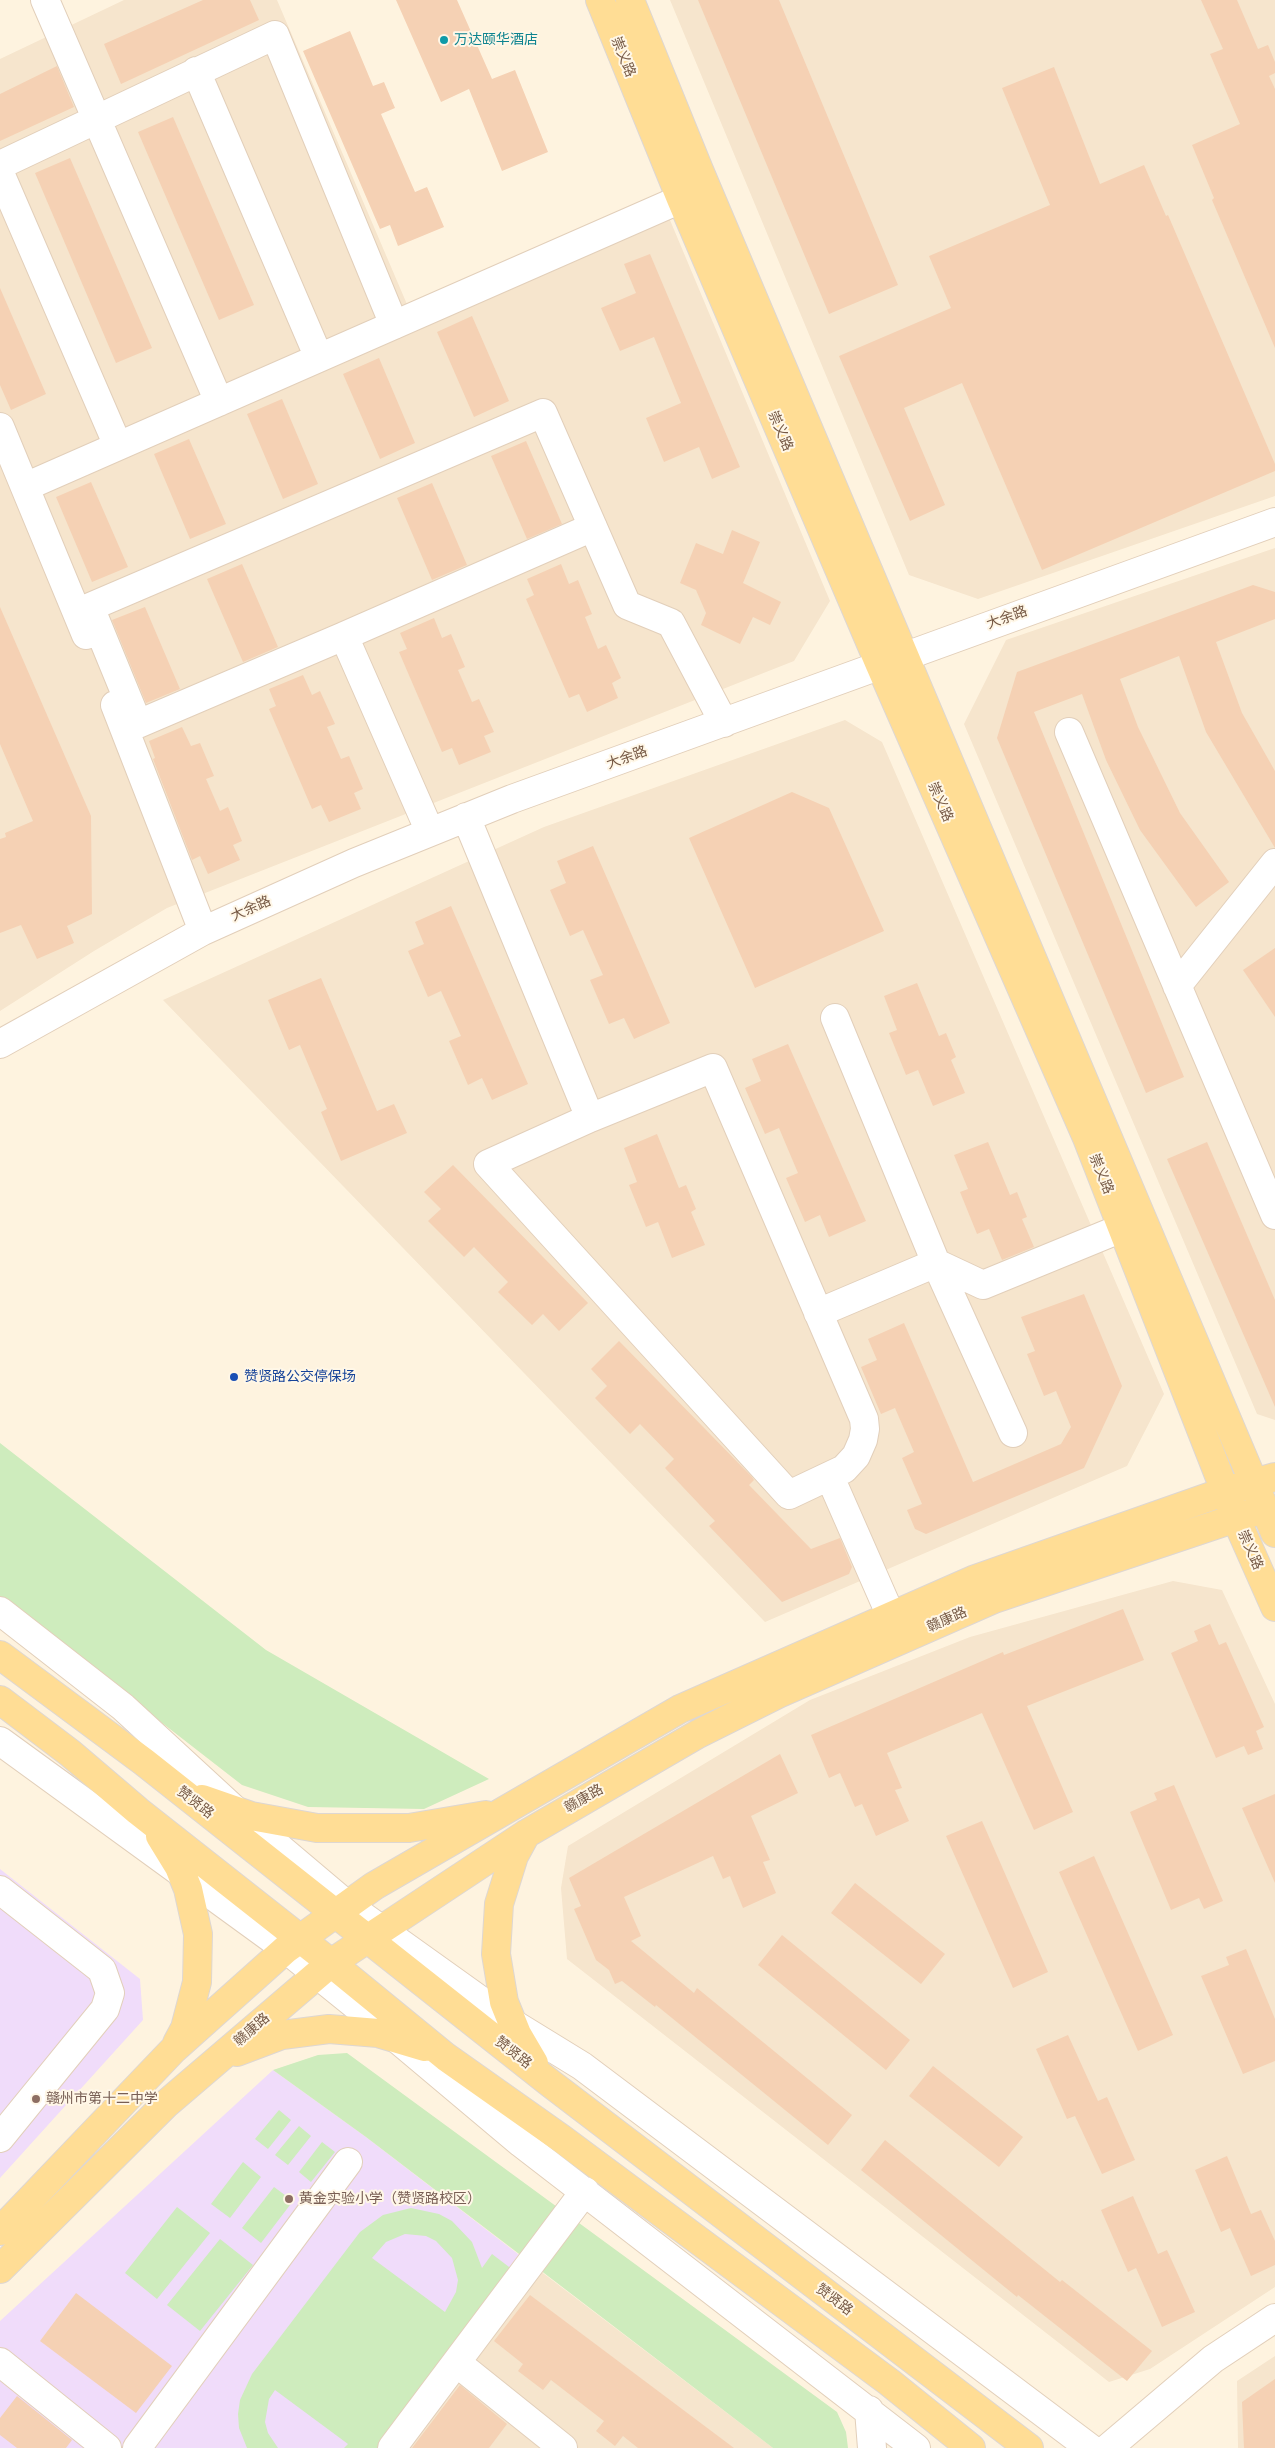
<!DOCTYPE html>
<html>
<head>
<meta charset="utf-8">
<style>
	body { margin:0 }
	canvas { display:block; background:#fef3df }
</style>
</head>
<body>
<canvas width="1275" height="2448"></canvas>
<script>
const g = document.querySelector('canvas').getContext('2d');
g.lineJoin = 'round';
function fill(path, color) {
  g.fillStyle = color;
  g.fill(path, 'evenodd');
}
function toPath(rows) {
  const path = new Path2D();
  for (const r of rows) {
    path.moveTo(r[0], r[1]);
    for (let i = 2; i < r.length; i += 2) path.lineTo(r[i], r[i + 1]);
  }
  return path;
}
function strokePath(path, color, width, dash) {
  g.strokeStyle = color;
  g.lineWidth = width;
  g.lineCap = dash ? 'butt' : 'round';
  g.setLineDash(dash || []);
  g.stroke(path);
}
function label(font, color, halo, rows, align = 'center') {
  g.font = font + ' Helvetica,"Noto Sans SC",sans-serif';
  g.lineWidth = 4;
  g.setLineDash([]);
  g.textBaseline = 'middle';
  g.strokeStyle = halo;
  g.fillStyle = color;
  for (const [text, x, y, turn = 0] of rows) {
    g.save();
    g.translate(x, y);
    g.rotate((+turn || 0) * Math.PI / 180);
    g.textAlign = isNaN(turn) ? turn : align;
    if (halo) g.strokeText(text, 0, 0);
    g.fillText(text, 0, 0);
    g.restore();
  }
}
fill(toPath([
	[124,0,277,0,412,316,667,213,830,601,794,661,167,908,94,951,0,1011,0,59],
	[670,0,1275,0,1275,496,978,599,909,575],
	[1275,548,1275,1420,1257,1414,964,724,1006,640],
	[845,720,882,742,1164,1394,1127,1466,765,1622,163,1000,544,827],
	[1173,1581,1222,1590,1275,1704,1275,2287,1150,2369,1109,2382,567,1959,561,1888,568,1846,810,1700,970,1637],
	[527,2261,773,2448,383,2448],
	[1275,2356,1275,2448,1238,2448,1237,2381]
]), '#f6e5cd');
fill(toPath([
	[0,1869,140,1979,143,2020,0,2178],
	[273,2070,366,2137,527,2261,383,2448,0,2448,0,2321]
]), '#f0dcfa');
fill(toPath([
	[0,1443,266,1650,489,1779,424,1809,308,1807,242,1785,0,1597],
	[347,2053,837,2412,846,2432,848,2448,773,2448,366,2137,273,2070,318,2055],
	[279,2110,291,2120,268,2149,255,2139],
	[299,2126,311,2136,288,2165,275,2155],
	[322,2142,335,2152,311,2182,299,2172],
	[243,2162,261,2177,230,2218,211,2204],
	[274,2187,293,2201,261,2243,242,2228],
	[177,2207,210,2233,157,2299,125,2273],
	[411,2208,439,2214,452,2221,472,2242,482,2268,492,2254,513,2270,377,2448,344,2448,348,2444,275,2390,269,2399,265,2422,268,2433,278,2448,247,2448,239,2428,238,2414,240,2400,252,2374,360,2232,383,2215],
	[405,2234,426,2236,436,2241,452,2258,458,2280,456,2292,445,2312,372,2258,386,2242],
	[220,2239,253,2265,200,2331,167,2305]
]), '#ceecbd');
fill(toPath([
	[203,0,250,0,259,20,121,84,104,44],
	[396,0,457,0,492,79,515,70,548,152,502,171,469,89,441,102],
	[698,0,779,0,898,285,829,314],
	[1201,0,1237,0,1258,49,1268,45,1275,62,1275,73,1269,76,1275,89,1275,348,1212,200,1214,198,1192,145,1240,124,1210,54,1223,49],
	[350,31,373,86,384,82,395,108,381,114,415,192,427,187,444,227,398,246,390,225,380,229,303,51],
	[57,66,74,107,0,141,0,94],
	[1054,67,1100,184,1144,165,1166,216,1168,215,1275,464,1275,471,1042,570,962,383,904,408,945,505,910,521,839,356,951,308,929,256,1050,205,1002,88],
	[173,117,254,305,219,320,138,132],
	[70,158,152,348,116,363,35,173],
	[650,254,740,467,712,479,699,447,664,462,646,418,681,403,654,337,620,351,601,308,636,293,624,264],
	[0,288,46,394,11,410,0,385],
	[472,316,509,401,474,417,437,332],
	[379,358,415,443,380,459,343,374],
	[282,399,318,484,283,499,247,414],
	[189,439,226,524,190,539,154,454],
	[526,441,562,524,527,539,491,456],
	[91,482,128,567,92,582,56,497],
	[432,483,467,565,432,580,397,498],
	[732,530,760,542,743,583,781,602,770,625,753,617,740,644,701,625,706,613,696,590,680,583,696,543,723,554],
	[242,564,278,647,243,662,207,579],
	[561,564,569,584,578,580,592,614,585,617,598,649,606,645,621,678,612,683,618,698,587,712,579,694,569,698,526,599,534,595,527,579],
	[1253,585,1275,592,1275,619,1216,642,1242,713,1275,771,1275,848,1206,732,1179,656,1120,679,1138,727,1180,813,1229,882,1196,907,1140,830,1106,760,1082,694,1034,712,1184,1077,1146,1093,997,738,1017,672],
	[0,607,91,816,92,914,67,926,74,943,37,959,21,925,0,933,0,839,6,837,5,833,33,821,0,744],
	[145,607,180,689,146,703,112,620],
	[434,618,442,638,451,634,465,667,458,670,472,702,479,699,494,732,484,736,491,752,459,765,452,748,442,752,399,652,407,649,400,633],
	[303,675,312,695,320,691,335,724,327,727,341,759,349,756,363,789,354,793,361,809,329,822,321,805,312,809,269,709,276,706,269,689],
	[182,727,191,746,200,743,214,776,206,779,220,811,228,807,242,841,233,845,240,860,208,874,200,856,192,860,153,759,155,758,149,741],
	[792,792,829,808,884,931,755,988,689,838],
	[593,846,670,1023,634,1039,624,1018,609,1024,590,980,603,975,583,930,570,936,550,890,566,883,557,861],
	[451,906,528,1084,492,1100,482,1078,468,1085,449,1041,461,1036,441,991,428,997,408,951,424,944,415,922],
	[1275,948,1275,1017,1243,970],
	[321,978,377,1111,394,1104,407,1133,341,1161,321,1112,327,1109,300,1045,289,1050,268,1000],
	[917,983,939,1036,946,1033,956,1057,951,1060,965,1093,933,1106,918,1070,906,1075,889,1033,897,1030,884,996],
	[788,1044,866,1221,829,1237,820,1215,805,1222,786,1178,798,1173,787,1147,779,1128,765,1134,745,1088,761,1081,752,1059],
	[657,1134,679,1188,686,1185,696,1209,691,1212,705,1245,672,1258,658,1222,646,1227,629,1185,637,1182,624,1148],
	[988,1142,1010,1195,1017,1192,1027,1217,1022,1219,1034,1247,1002,1260,989,1229,977,1234,960,1192,968,1189,954,1155],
	[1207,1142,1275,1300,1275,1407,1167,1159],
	[453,1165,588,1303,559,1331,543,1314,532,1325,498,1292,508,1282,474,1247,464,1257,428,1221,441,1209,424,1192],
	[1084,1294,1122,1386,1084,1468,926,1534,915,1529,907,1510,922,1504,902,1458,914,1452,895,1408,881,1414,861,1367,877,1360,868,1339,904,1323,973,1482,1061,1444,1071,1427,1056,1391,1044,1396,1027,1354,1035,1351,1021,1317],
	[619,1341,752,1477,754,1480,749,1485,811,1549,840,1538,852,1567,849,1574,782,1602,709,1526,715,1521,665,1468,674,1459,640,1424,630,1434,595,1398,607,1386,591,1369],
	[1123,1609,1144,1660,1027,1706,1073,1812,1034,1830,982,1713,887,1753,902,1788,895,1790,909,1821,876,1836,862,1804,855,1807,840,1773,829,1778,811,1735,1003,1652,1004,1655],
	[1210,1624,1219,1645,1226,1642,1264,1727,1256,1731,1263,1749,1248,1755,1244,1746,1216,1758,1171,1653,1198,1641,1194,1631],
	[780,1754,798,1793,751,1816,770,1860,763,1862,776,1893,743,1908,730,1876,723,1879,713,1856,624,1897,641,1936,631,1941,694,1993,697,1988,852,2115,828,2145,656,2005,655,2007,622,1981,615,1984,609,1970,596,1960,574,1909,581,1906,569,1878],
	[1174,1785,1223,1901,1204,1909,1199,1898,1171,1910,1130,1812,1157,1800,1154,1793],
	[1275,1794,1275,1883,1242,1808],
	[982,1821,1048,1972,1013,1988,946,1836],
	[1094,1856,1173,2035,1138,2051,1059,1872],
	[855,1883,945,1954,921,1984,831,1913],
	[782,1935,910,2040,886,2070,758,1965],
	[1246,1949,1275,2019,1275,2061,1243,2074,1201,1976,1229,1965,1226,1957],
	[1068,2035,1098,2101,1107,2097,1135,2160,1102,2174,1075,2116,1067,2119,1036,2049],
	[933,2066,1023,2137,999,2167,909,2096],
	[885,2140,1060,2282,1062,2280,1152,2351,1127,2381,1018,2295,1017,2297,861,2170],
	[1227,2156,1251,2214,1261,2210,1275,2241,1275,2265,1251,2276,1230,2228,1221,2232,1195,2170],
	[1133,2196,1158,2254,1167,2250,1195,2312,1162,2327,1136,2268,1128,2272,1101,2210],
	[76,2293,172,2366,136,2413,40,2341],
	[530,2295,734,2448,638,2448,623,2436,615,2446,596,2431,604,2421,551,2380,543,2390,518,2371,523,2364,494,2341],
	[1275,2379,1275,2448,1244,2448,1242,2402],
	[460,2385,507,2424,489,2448,412,2448],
	[17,2396,72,2440,66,2448,17,2448,0,2435,0,2418]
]), '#f5d1b4');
const minor = toPath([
	[45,0,219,402],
	[196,71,319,358],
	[0,165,275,35,394,325],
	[0,173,118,446],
	[0,427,86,635],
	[25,487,681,199],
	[344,636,593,527],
	[115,705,203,931],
	[1069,732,1275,1215],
	[466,817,590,1118,488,1164,789,1495,844,1469,856,1456,863,1440,865,1429,864,1419,713,1068,590,1118],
	[430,832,344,636,138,724,90,607,543,413,627,605,671,623,724,723],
	[1177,986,1275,863],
	[835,1018,936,1263,1013,1433],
	[0,1044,203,931,354,863,512,799,1275,522],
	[818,1313,936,1263,983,1285,1122,1228],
	[830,1477,891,1616],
	[0,1611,123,1707,237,1812,347,1905,512,2023,582,2066,1090,2448],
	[0,1741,286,1949,395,2037,521,2143,916,2448],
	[0,1890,102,1970,110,1993,105,2009,0,2138],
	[0,2362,107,2448],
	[457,2363,563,2448],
	[869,2410,872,2448],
	[137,2448,348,2162],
	[392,2448,585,2191],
	[1108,2448,1213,2359,1275,2318]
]);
const major = toPath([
	[600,0,681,199,880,665,1087,1138,1236,1519,1275,1607],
	[630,0,699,170,1275,1533],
	[0,1655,144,1762,550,2083,1029,2448],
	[0,1700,70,1753,138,1811,331,1963,446,2057,562,2139,889,2382,971,2448],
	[202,1799,251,1816,317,1828,409,1828,486,1815],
	[526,1834,514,1856,499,1904,496,1954,504,2002,517,2034,534,2063],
	[160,1836,179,1867,188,1889,198,1934,197,1982,185,2028,177,2043],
	[237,2052,282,2035,329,2029,378,2033,425,2047],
	[0,2231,174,2049,286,1949,374,1886,680,1709,973,1580,1226,1491,1275,1477],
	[0,2269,166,2104,331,1963,526,1834,698,1734,778,1694,994,1599,1254,1512]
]);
strokePath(minor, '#e2cfba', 30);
strokePath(major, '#ded7d2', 30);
strokePath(minor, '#fff', 28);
strokePath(major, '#ffdd95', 28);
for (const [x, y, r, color] of [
	[444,40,5,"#0f9aa8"],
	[234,1377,5,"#1a4fb4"],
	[36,2099,5,"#8d6e63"],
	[289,2199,5,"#8d6e63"]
]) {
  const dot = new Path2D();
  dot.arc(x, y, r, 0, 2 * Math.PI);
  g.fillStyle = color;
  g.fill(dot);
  strokePath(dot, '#fff7e7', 2);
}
label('14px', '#0d838f', '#fff7e7', [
	["万达颐华酒店",454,40]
], 'left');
label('14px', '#765945', '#fff7e7', [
	["崇义路",623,57,68],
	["崇义路",780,431,67],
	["大余路",1007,618,-20],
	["大余路",627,758,-20],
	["崇义路",940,802,66],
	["大余路",251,909,-24],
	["崇义路",1101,1174,68],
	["崇义路",1250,1550,66],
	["赣康路",947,1620,-24],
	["赣康路",584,1799,-30],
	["赞贤路",195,1803,38],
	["赣康路",252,2030,-41],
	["赞贤路",513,2053,38],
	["赞贤路",834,2300,37]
]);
label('14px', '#164399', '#fff7e7', [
	["赞贤路公交停保场",244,1377]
], 'left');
label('14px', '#785e54', '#fff7e7', [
	["赣州市第十二中学",46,2099],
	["黄金实验小学（赞贤路校区）",299,2199]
], 'left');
</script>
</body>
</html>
